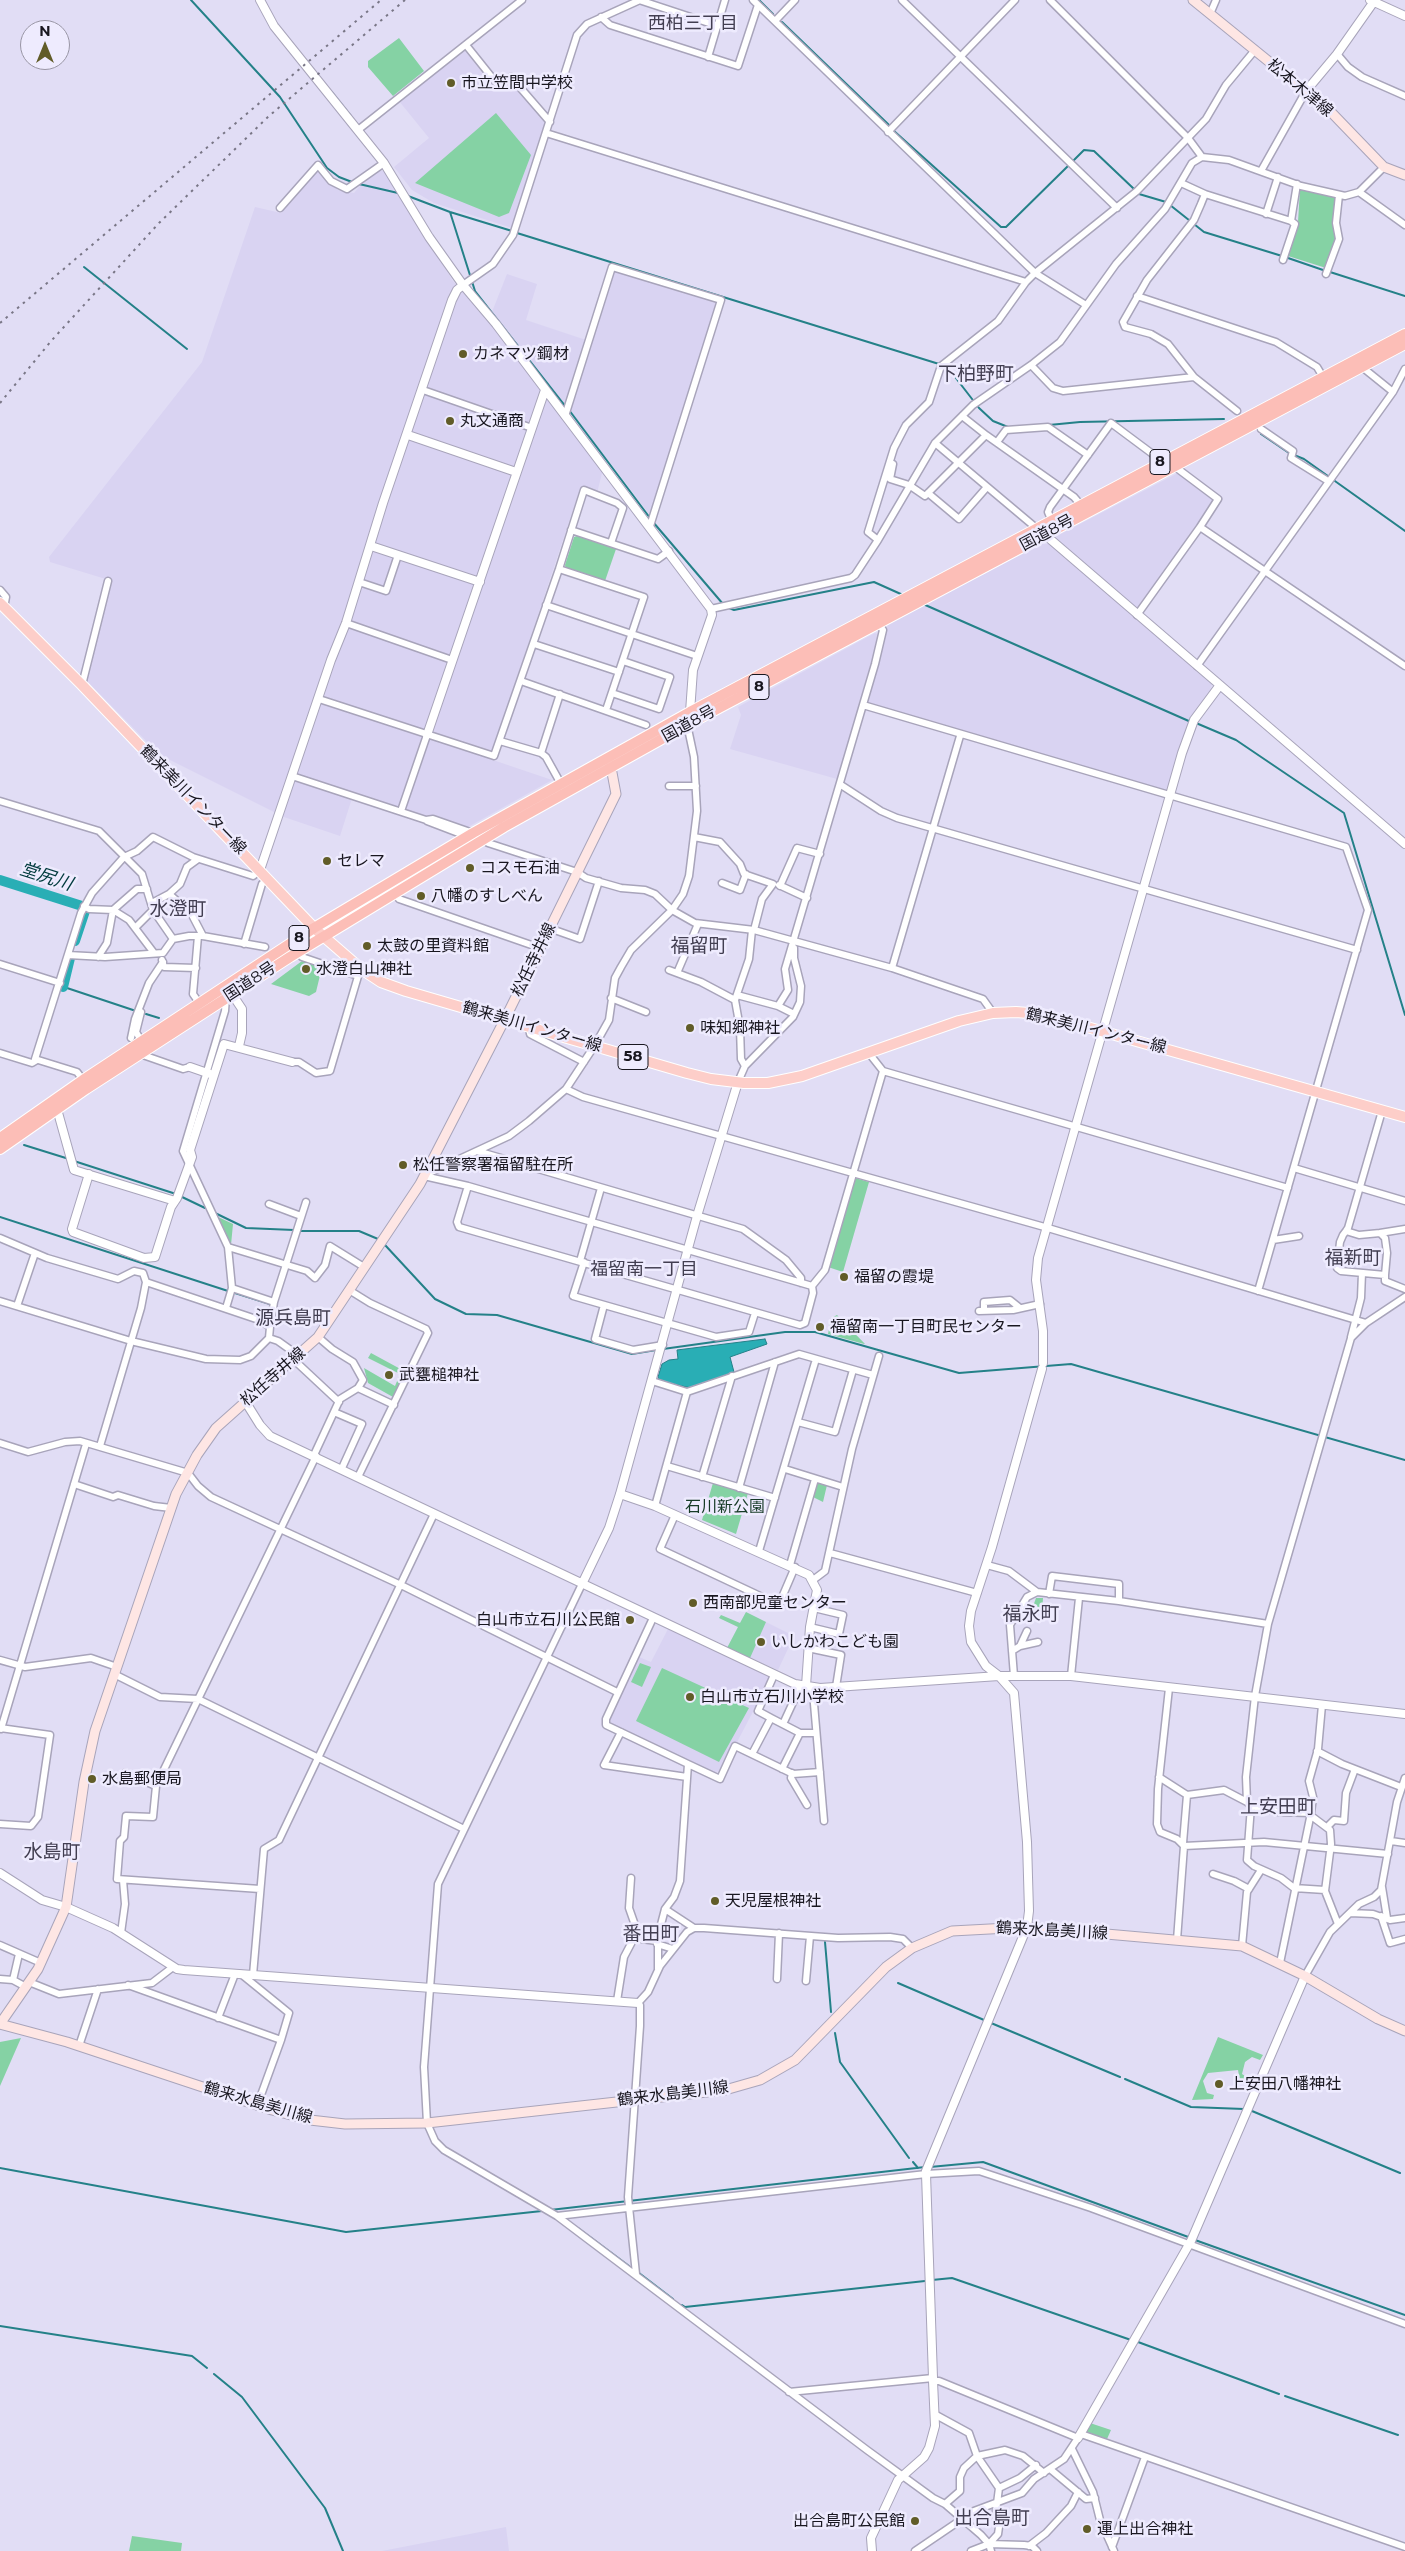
<!DOCTYPE html>
<html>
<head>
<meta charset="utf-8">
<style>
	body { margin:0 }
	#map { position:relative; width:1405px; height:2551px; overflow:hidden; background:#e1ddf5; font-family:Montserrat,sans-serif }
	canvas { display:block }
	.north { position:absolute; left:20px; top:20px; width:50px; height:50px; box-sizing:border-box; background:#eeebfe; border:1px solid #9996a5; border-radius:50%; rotate:0deg; font-size:14px; font-weight:700; line-height:20px; text-align:center; color:#191720 }
	.north::after { content:''; display:block; margin:auto; width:18px; height:22px; background:#615c28; clip-path:polygon(50% 0,100% 100%,50% 72%,0 100%) }
</style>
</head>
<body>
<div id="map">
<canvas width="1405" height="2551"></canvas>
<div class="north">N</div>
</div>
<script>
const g = document.querySelector('canvas').getContext('2d');
g.lineJoin = 'round';
function fill(path, color) {
  g.fillStyle = color;
  g.fill(path, 'evenodd');
}
function toPath(rows) {
  const path = new Path2D();
  for (const r of rows) {
    path.moveTo(r[0], r[1]);
    for (let i = 2; i < r.length; i += 2) path.lineTo(r[i], r[i + 1]);
  }
  return path;
}
function strokePath(path, color, width, dash) {
  g.strokeStyle = color;
  g.lineWidth = width;
  g.lineCap = dash ? 'butt' : 'round';
  g.setLineDash(dash || []);
  g.stroke(path);
}
function label(font, color, halo, rows, align = 'center') {
  g.font = font + ' Montserrat,"Noto Sans JP",sans-serif';
  g.lineWidth = 5;
  g.setLineDash([]);
  g.textBaseline = 'middle';
  g.strokeStyle = halo;
  g.fillStyle = color;
  for (const [text, x, y, turn = 0] of rows) {
    g.save();
    g.translate(x, y);
    g.rotate((+turn || 0) * Math.PI / 180);
    g.textAlign = isNaN(turn) ? turn : align;
    if (halo) g.strokeText(text, 0, 0);
    g.fillText(text, 0, 0);
    g.restore();
  }
}
fill(toPath([
	[464,50,496,89,510,81,545,123,512,228,434,203,412,190,394,167,429,138,399,101],
	[317,171,338,190,354,193,364,181,379,171,384,171,453,281,488,322,507,274,537,284,526,320,589,341,613,270,718,302,652,518,606,457,597,493,581,486,490,759,552,780,468,827,353,795,340,836,284,817,160,755,86,680,109,580,50,562,49,557,202,362,255,207,281,213],
	[1178,473,1214,500,1139,608,1134,609,1057,541,1055,537],
	[1042,544,1050,544,1212,684,1210,691,1187,728,1166,792,869,704,866,700,888,624],
	[875,633,877,634,875,650,837,779,730,749,741,715,738,707],
	[746,1612,794,1636,778,1670,727,1648,738,1627,719,1618,721,1615,740,1623],
	[668,1629,771,1677,722,1771,714,1772,612,1724,609,1717,639,1657,651,1662],
	[506,2527,509,2551,382,2551]
]), '#d9d3f2');
fill(toPath([
	[399,38,424,71,393,96,368,67,368,61],
	[496,113,531,155,509,213,499,217,415,183],
	[1300,189,1336,197,1334,232,1336,236,1326,268,1288,256,1298,222],
	[577,536,616,549,605,581,566,569,565,565,574,537],
	[302,961,322,967,316,992,309,996,271,984],
	[855,1178,869,1182,843,1272,828,1267],
	[216,1216,233,1224,231,1245,230,1245],
	[837,1315,865,1344,864,1344,828,1334,831,1318],
	[371,1353,406,1372,393,1397,368,1383,364,1368,395,1386,400,1374,368,1358],
	[713,1483,748,1493,736,1534,702,1520],
	[819,1483,827,1485,823,1502,813,1497,816,1485],
	[1036,1598,1043,1598,1042,1613,1031,1612],
	[746,1612,766,1622,750,1658,727,1648,738,1627,719,1618,721,1615,740,1623],
	[640,1663,651,1667,642,1687,631,1682],
	[662,1668,749,1708,719,1762,636,1721],
	[1218,2037,1263,2055,1260,2060,1252,2057,1245,2062,1242,2074,1253,2081,1250,2085,1240,2081,1238,2070,1208,2073,1203,2081,1207,2093,1214,2095,1213,2099,1192,2100],
	[21,2038,0,2086,0,2042],
	[1090,2423,1111,2430,1107,2439,1086,2432],
	[132,2536,182,2543,181,2551,129,2551]
]), '#85d2a4');
const water = toPath([
	[765,1339,767,1344,730,1357,734,1372,691,1388,660,1381,658,1377,662,1364,669,1360,678,1359,677,1350,765,1339]
]);
fill(water, '#29aeb5');
strokePath(water, '#248188', 1);
strokePath(toPath([
	[191,0,280,97,327,168,339,177,352,182],
	[759,0,773,14],
	[782,22,889,125],
	[331,91,351,116],
	[894,131,1001,227,1006,227,1069,165],
	[1072,162,1084,150,1094,151,1134,189],
	[359,184,398,193],
	[1139,194,1166,202],
	[408,196,450,212,512,231],
	[1170,205,1204,232,1282,256],
	[450,212,475,291,566,407],
	[517,233,939,364],
	[1288,258,1323,270],
	[84,267,187,349],
	[1330,272,1405,296],
	[943,366,952,373,979,408,993,421,1008,427],
	[569,410,650,518],
	[1049,425,1080,422,1224,419],
	[1261,434,1289,453],
	[1294,455,1304,459,1405,531],
	[653,522,723,604],
	[923,604,1191,722],
	[729,608,734,610,874,582,903,595],
	[1196,723,1236,740,1344,813,1405,1015],
	[61,986,136,1011],
	[146,1014,159,1018],
	[24,1145,69,1159],
	[74,1161,176,1194],
	[180,1196,205,1208],
	[215,1213,246,1228,294,1230],
	[0,1217,228,1291],
	[299,1231,359,1231,378,1239],
	[385,1245,435,1299,466,1314,497,1315,632,1354,656,1350],
	[235,1293,270,1304],
	[663,1349,785,1332,815,1332,959,1373,1071,1364,1405,1460],
	[825,1942,831,2012],
	[898,1983,984,2020],
	[991,2023,1120,2077],
	[835,2033,840,2062,909,2158],
	[1125,2079,1191,2107,1244,2109],
	[1252,2111,1400,2173],
	[913,2162,918,2168],
	[930,2167,983,2162,1191,2238],
	[0,2168,346,2232,542,2211],
	[550,2210,925,2167],
	[578,2228,629,2266],
	[1195,2240,1405,2315],
	[639,2273,673,2299],
	[932,2280,952,2278,1131,2340],
	[682,2305,685,2307,925,2281],
	[0,2326,192,2356,207,2368],
	[1138,2342,1279,2394],
	[214,2374,242,2397,325,2508,343,2551],
	[1285,2396,1398,2435]
]), '#248188', 2);
strokePath(toPath([
	[0,880,82,906],
	[75,941,85,911],
	[63,987,70,958]
]), '#29aeb5', 10);
const minor = toPath([
	[639,0,718,26],
	[753,0,1035,273,1086,305],
	[902,0,1117,208],
	[1050,0,1188,138,1202,157],
	[1210,14,1216,0],
	[601,17,610,25,738,66,758,5],
	[775,21,795,0],
	[466,45,498,85,511,77,550,122],
	[1337,54,1348,67,1362,77,1405,96],
	[708,57,725,0],
	[358,130,522,0],
	[888,132,1015,0],
	[546,133,1026,282],
	[1261,171,1306,91],
	[1181,183,1205,194,1201,204,1194,220,1147,280,1123,322,1125,327,1151,334,1168,344,1194,377,1237,411],
	[1359,192,1405,225],
	[1205,194,1291,221,1297,184],
	[280,208,318,165,331,181,347,189,384,163],
	[1266,214,1278,177],
	[1283,260,1295,224,1291,221],
	[1326,274,1339,239,1336,223,1339,195],
	[463,285,493,264,513,235,577,35,587,24,640,0],
	[1137,296,1276,342,1317,367,1323,377],
	[1031,365,1053,388,1063,391,1194,377],
	[1362,367,1393,392],
	[423,390,532,428],
	[565,416,612,267,721,300,650,526],
	[1261,429,1293,451,1291,458,1328,481],
	[986,435,1074,497,1080,504],
	[997,442,1006,430,1048,427,1088,455],
	[935,443,1035,527],
	[893,464,890,479,909,485,925,496,986,435,962,416],
	[1174,466,1218,499,1200,527],
	[928,493,959,519,987,487],
	[1051,519,1048,512,1050,507,1111,423,1162,461],
	[571,530,658,559,669,551],
	[878,540,868,532,894,448,906,425,929,402,941,366,998,321,1026,282,1035,273,1137,191,1206,119,1226,85,1255,50],
	[559,569,644,597,606,710],
	[359,582,386,591,398,555],
	[0,590,6,597,4,608],
	[546,605,697,656],
	[711,609,851,578,855,575,878,540,935,443,973,405,1031,365,1060,342,1116,264,1165,209,1192,163,1202,157,1229,160,1301,186,1345,196,1359,192,1384,167],
	[1137,615,1200,527,1405,666],
	[346,623,452,660],
	[534,644,619,672],
	[1197,666,1393,392,1405,369],
	[521,681,646,725],
	[82,685,108,581],
	[612,693,659,709,670,677,623,661],
	[319,699,494,756,559,569,584,490,617,503,623,508,611,543],
	[863,705,1346,847,1368,910,1258,1291],
	[500,741,541,753,546,757,561,784],
	[541,753,560,694],
	[292,776,426,820,433,819,473,833],
	[841,785,881,811,897,818,1357,950],
	[669,786,696,786],
	[0,801,99,831,142,874,153,910,173,939],
	[401,811,427,735],
	[427,821,461,834],
	[694,837,720,842,740,864,744,874,773,884,762,899,754,930],
	[488,843,577,872,586,878,621,888,645,890,655,894,672,910,695,923,754,930,892,968,983,999,993,1013],
	[722,883,740,890,746,874],
	[779,885,807,898],
	[780,886,797,848,820,854],
	[394,892,399,899,540,948],
	[169,894,191,913,203,936],
	[152,903,169,894,180,884,187,867,198,859],
	[84,906,89,909,113,910,129,920,154,953],
	[135,928,153,910],
	[549,928,580,939,599,881],
	[198,936,193,994,200,1004],
	[173,939,189,936,203,936,265,947],
	[244,944,262,884,267,879],
	[68,955,105,957,163,953,173,939],
	[98,957,107,943,113,910,137,889,147,889],
	[302,957,355,975,361,973],
	[162,960,164,967,196,968],
	[0,964,60,983],
	[892,968,960,736],
	[669,970,701,982,735,1000],
	[677,973,698,924],
	[737,995,778,1006,794,1014],
	[226,998,225,1011,183,1151,228,1247,232,1288,226,1308],
	[611,998,646,1012],
	[778,1006,788,990,785,969,875,664,883,630,878,623],
	[141,1012,136,1032,142,1042],
	[529,1026,530,1034,584,1062],
	[131,1038,135,1019,149,983,163,962],
	[868,1052,883,1071,1288,1188],
	[0,1053,32,1063,37,1060],
	[140,1054,183,1069,190,1067],
	[292,1062,299,1062,316,1073,330,1071,359,973],
	[745,1066,741,1059,740,1028,735,1000,749,959,752,930],
	[83,1080,77,1072,35,1059,81,913,92,893,124,857,137,851,153,837,193,857,253,876,260,870],
	[738,1082,745,1066,793,1017,800,1002,801,986,794,958,794,948],
	[566,1089,583,1097,1048,1228,1366,1323],
	[477,1151,743,1229,786,1260,801,1278,801,1283],
	[1294,1168,1405,1201],
	[425,1175,509,1136,529,1121,566,1089,595,1045,609,1020,615,978,621,967,631,950,672,910,683,894,689,876,697,811,694,757,687,724],
	[424,1176,468,1186,812,1286],
	[468,1186,457,1222,459,1227,800,1325,805,1323,813,1293,812,1286,825,1270,883,1071],
	[269,1204,301,1216],
	[1346,1231,1359,1235,1380,1233,1385,1238,1387,1253,1385,1275,1341,1271,1337,1268,1340,1242,1343,1235,1346,1231,1348,1228,1382,1111],
	[1380,1233,1405,1229],
	[0,1238,47,1258,118,1279,134,1271,143,1273,146,1282,141,1308,100,1446],
	[1273,1240,1299,1236],
	[228,1247,307,1271,315,1278,325,1265,330,1246,364,1267],
	[580,1261,601,1188],
	[584,1262,573,1296,716,1337,749,1332,755,1313],
	[1385,1275,1385,1281,1405,1289],
	[146,1282,259,1320,270,1327,269,1338],
	[232,1288,274,1302],
	[349,1290,370,1303,426,1329,428,1333,358,1477],
	[0,1301,131,1341,206,1359,240,1360,251,1356,269,1338,278,1341,299,1356],
	[604,1305,595,1339,633,1350,663,1345],
	[17,1306,35,1253],
	[979,1311,1013,1310,1040,1304],
	[984,1311,984,1302,1010,1300,1020,1308],
	[270,1327,274,1302,306,1202],
	[1351,1337,1361,1298,1362,1273],
	[294,1360,339,1402],
	[652,1381,687,1392,799,1354,873,1375],
	[358,1388,394,1405],
	[334,1412,362,1424,342,1468],
	[798,1422,835,1432,853,1370],
	[0,1443,28,1452,65,1442,80,1441,188,1473,198,1486,211,1497,401,1585,617,1692],
	[314,1455,340,1399,358,1388,363,1380,353,1362,332,1349,318,1337],
	[667,1466,775,1498],
	[785,1469,843,1487],
	[702,1477,732,1376],
	[74,1484,113,1497,118,1495,154,1506,171,1508],
	[739,1488,775,1362],
	[655,1506,687,1392],
	[675,1515,660,1549,775,1603,780,1602,795,1567],
	[759,1551,816,1359],
	[830,1553,977,1593],
	[790,1565,815,1479],
	[987,1565,1009,1571,1037,1592,1119,1601,1268,1624],
	[813,1580,825,1571,852,1449,879,1356],
	[582,1584,438,1884,424,2067,427,2123,435,2141,444,2150,557,2216,867,2450,933,2498,945,2504,981,2535,989,2544,991,2551],
	[1049,1594,1052,1576,1119,1584,1119,1601],
	[653,1618,606,1719,606,1725,688,1764,680,1881,674,1897,665,1909,694,1928],
	[810,1627,839,1634,843,1615,814,1608],
	[1020,1646,1027,1631],
	[808,1648,841,1655,836,1687],
	[1012,1651,1020,1646,1038,1642],
	[0,1660,25,1667,91,1658,117,1667],
	[114,1674,160,1697,198,1699,464,1829],
	[1014,1676,1010,1625,1027,1597,1037,1592],
	[1071,1676,1079,1598],
	[806,1686,813,1692,824,1821],
	[1169,1688,1158,1789,1157,1824,1160,1832,1177,1839,1184,1846,1264,1842,1388,1854],
	[771,1718,800,1733,816,1733],
	[783,1724,801,1685],
	[0,1728,50,1735,38,1817,31,1826,0,1824],
	[1,1729,86,1444],
	[621,1732,604,1765,687,1777],
	[1317,1751,1342,1764,1401,1787],
	[752,1754,771,1718,758,1711,774,1675],
	[688,1764,720,1779,735,1746,793,1774,820,1772],
	[782,1769,800,1733],
	[125,1773,156,1786],
	[792,1773,791,1778,807,1805],
	[1159,1777,1187,1795,1224,1790,1247,1802],
	[1251,1806,1279,1812,1311,1813,1280,1963],
	[1311,1813,1313,1797,1309,1781,1318,1749,1322,1705],
	[1310,1815,1330,1830,1331,1844,1325,1891,1338,1924],
	[1328,1826,1334,1820,1344,1821,1346,1793,1355,1769],
	[1391,1841,1405,1843],
	[1183,1843,1187,1795],
	[1213,1874,1234,1881,1249,1889],
	[1382,1887,1387,1918],
	[260,1889,117,1879,120,1841,124,1837,126,1816,153,1817,156,1786,316,1456],
	[1325,1890,1294,1888,1281,1878,1254,1866,1247,1860,1251,1806,1247,1802,1246,1777,1255,1696,1268,1624,1351,1338,1366,1323,1405,1297],
	[1350,1913,1373,1914,1390,1920,1405,1918],
	[1381,1916,1390,1943,1405,1939],
	[121,1933,125,1904,123,1880],
	[634,1938,657,1941],
	[1177,1940,1184,1846],
	[657,1944,673,1949],
	[0,1945,41,1963],
	[1242,1946,1247,1892,1261,1870],
	[658,1969,658,1936,665,1909],
	[253,1975,264,1849,279,1840,434,1514],
	[1305,1976,1330,1932,1359,1904,1374,1897,1381,1890,1397,1802,1405,1778],
	[0,1979,13,1980,26,1987],
	[777,1979,779,1933],
	[13,1980,19,1954],
	[806,1981,810,1936],
	[29,1982,59,1994,152,1983,173,1967],
	[128,1985,281,2040,289,2013,241,1974],
	[617,2001,624,1957,634,1938,636,1928,629,1908,631,1878],
	[218,2018,235,1974],
	[79,2046,98,1989],
	[257,2106,281,2040],
	[557,2216,926,2174,979,2171,1091,2208,1405,2324],
	[636,2274,628,2197,640,2026,640,2005,638,2003,648,1992,660,1966,687,1932,694,1928,704,1928,838,1938,890,1937,903,1939,912,1948],
	[789,2392,933,2378,933,2381,939,2381,1078,2438,1064,2459,1034,2479,1022,2493,974,2511,915,2551],
	[936,2415,969,2433,977,2456,999,2488,996,2511,999,2527,998,2534,989,2544],
	[1081,2434,1405,2547],
	[1072,2449,1093,2492,1100,2520,1114,2551],
	[1050,2469,1086,2499,1095,2498],
	[999,2488,1020,2478,1036,2465],
	[945,2504,960,2491,960,2477,964,2468,977,2456,1005,2450,1023,2456,1044,2473],
	[1029,2546,1046,2533,1071,2506,1078,2492],
	[1112,2547,1145,2457],
	[971,2551,989,2544,1024,2545,1032,2546,1037,2551]
]);
const tertiary = toPath([
	[260,0,274,26,384,163,429,237,463,285,496,324,711,609,712,615,693,670,690,712],
	[1370,0,1405,16],
	[1306,91,1337,54,1375,0],
	[408,435,516,472],
	[1043,533,1405,844],
	[371,546,480,582],
	[427,735,545,390],
	[260,870,331,660,346,623,383,503,452,300,457,290,463,285],
	[232,994,242,1009,242,1033,239,1046],
	[190,1067,213,1075],
	[57,1109,74,1170,175,1201],
	[89,1174,72,1229,73,1232,144,1258,155,1257,171,1207,177,1198,192,1157,190,1150,224,1044,292,1062],
	[1043,1363,1043,1331,1036,1280,1038,1258,1182,753,1194,720,1220,685],
	[245,1401,260,1425,270,1436,795,1684,820,1688,999,1676,1071,1676,1405,1714],
	[620,1494,655,1506,809,1575,817,1590,810,1627,806,1686],
	[582,1584,609,1528,620,1494,697,1216,738,1082],
	[0,1873,42,1900,66,1907,113,1928,177,1969,184,1970,638,2003],
	[926,2171,1027,1927,1029,1911,1027,1842,1014,1693,999,1676,986,1666,971,1642,969,1626,971,1611,992,1547,1042,1369],
	[926,2174,933,2378],
	[1078,2438,1191,2241,1305,1976],
	[872,2551,871,2538,898,2480,924,2457,929,2448,935,2426,933,2381]
]);
const secondary = toPath([
	[1193,0,1331,112,1384,167,1405,175],
	[0,2024,67,2042,272,2110,310,2120,345,2124,427,2123,725,2090,760,2080,795,2060,886,1967,912,1948,952,1931,1027,1927,1242,1946,1305,1976,1378,2019,1405,2031],
	[0,2024,38,1969,66,1907,84,1782,95,1731,176,1494,197,1455,216,1428,318,1337,420,1184,505,1019,616,794,610,762]
]);
const primary = toPath([
	[0,603,82,685,314,928,360,968,381,982,406,991,687,1073,711,1079,744,1083,768,1083,802,1076,959,1021,993,1013,1016,1012,1041,1014,1405,1117]
]);
const trunk = toPath([
	[0,1138,83,1080,314,928,473,833,690,712,1405,334],
	[0,1149,86,1089,290,957,504,827,687,725,1405,344]
]);
strokePath(minor, '#a8a4ba', 9);
strokePath(tertiary, '#a8a4ba', 10);
strokePath(secondary, '#a8a4ba', 11);
strokePath(primary, '#fff', 12);
strokePath(trunk, '#fff', 12);
strokePath(minor, '#fff', 6);
strokePath(tertiary, '#fff', 8);
strokePath(secondary, '#fee6e4', 9);
strokePath(primary, '#fdcec9', 10);
strokePath(trunk, '#fcbeb7', 10);
strokePath(toPath([
	[0,323,381,0],
	[0,403,52,340,159,223,269,116,405,0]
]), '#797686', 2, [2.5, 5]);
for (const [x, y, r, color] of [
	[451,83,5,"#615c28"],
	[463,354,5,"#615c28"],
	[450,421,5,"#615c28"],
	[327,861,5,"#615c28"],
	[470,868,5,"#615c28"],
	[421,896,5,"#615c28"],
	[367,946,5,"#615c28"],
	[306,969,5,"#615c28"],
	[690,1028,5,"#615c28"],
	[403,1165,5,"#615c28"],
	[844,1277,5,"#615c28"],
	[820,1327,5,"#615c28"],
	[389,1375,5,"#615c28"],
	[693,1603,5,"#615c28"],
	[630,1620,5,"#615c28"],
	[761,1642,5,"#615c28"],
	[690,1697,5,"#615c28"],
	[92,1779,5,"#615c28"],
	[715,1901,5,"#615c28"],
	[1219,2084,5,"#615c28"],
	[915,2521,5,"#615c28"],
	[1087,2529,5,"#615c28"]
]) {
  const dot = new Path2D();
  dot.arc(x, y, r, 0, 2 * Math.PI);
  g.fillStyle = color;
  g.fill(dot);
  strokePath(dot, '#eeebfe', 2);
}
for (const [x, y, w] of [
	[1160,462,20],
	[759,687,20],
	[299,938,20],
	[633,1057,30]
]) {
  const box = new Path2D();
  box.roundRect(x - w / 2, y - 12.5, w, 25, 4);
  g.fillStyle = '#eeebfe';
  g.fill(box);
  strokePath(box, '#191720', 1);
}
label('bold 15px', '#191720', null, [
	["8",1160,462],
	["8",759,687],
	["8",299,938],
	["58",633,1057]
]);
label('16px', '#191720', '#eeebfe', [
	["市立笠間中学校",461,83],
	["カネマツ鋼材",473,354],
	["丸文通商",460,421],
	["セレマ",337,861],
	["コスモ石油",480,868],
	["八幡のすしべん",431,896],
	["太鼓の里資料館",377,946],
	["水澄白山神社",316,969],
	["味知郷神社",700,1028],
	["松任警察署福留駐在所",413,1165],
	["福留の霞堤",854,1277],
	["福留南一丁目町民センター",830,1327],
	["武甕槌神社",399,1375],
	["西南部児童センター",703,1603],
	["白山市立石川公民館",620,1620,"right"],
	["いしかわこども園",771,1642],
	["白山市立石川小学校",700,1697],
	["水島郵便局",102,1779],
	["天児屋根神社",725,1901],
	["上安田八幡神社",1229,2084],
	["出合島町公民館",905,2521,"right"],
	["運上出合神社",1097,2529]
], 'left');
label('16px', '#191720', '#eeebfe', [
	["松本木津線",1300,88,40],
	["国道8号",1047,533,-28],
	["国道8号",689,724,-29],
	["鶴来美川インター線",193,800,46],
	["松任寺井線",534,960,-64],
	["国道8号",250,982,-33],
	["鶴来美川インター線",532,1027,16],
	["鶴来美川インター線",1096,1031,14],
	["松任寺井線",273,1377,-41],
	["鶴来水島美川線",1052,1931,3],
	["鶴来水島美川線",673,2094,-7],
	["鶴来水島美川線",258,2103,16]
]);
label('16px', '#173b27', '#eeebfe', [
	["石川新公園",725,1507]
]);
label('18px', '#423e51', '#eeebfe', [
	["西柏三丁目",693,24],
	["福留南一丁目",644,1270]
]);
label('italic 18px', '#003a3d', '#eeebfe', [
	["堂尻川",46,877,18]
]);
label('19px', '#423e51', '#eeebfe', [
	["下柏野町",976,374],
	["水澄町",178,909],
	["福留町",699,946],
	["福新町",1353,1258],
	["源兵島町",293,1318],
	["福永町",1031,1614],
	["上安田町",1278,1807],
	["水島町",52,1852],
	["番田町",651,1934],
	["出合島町",992,2518]
]);
</script>
</body>
</html>
